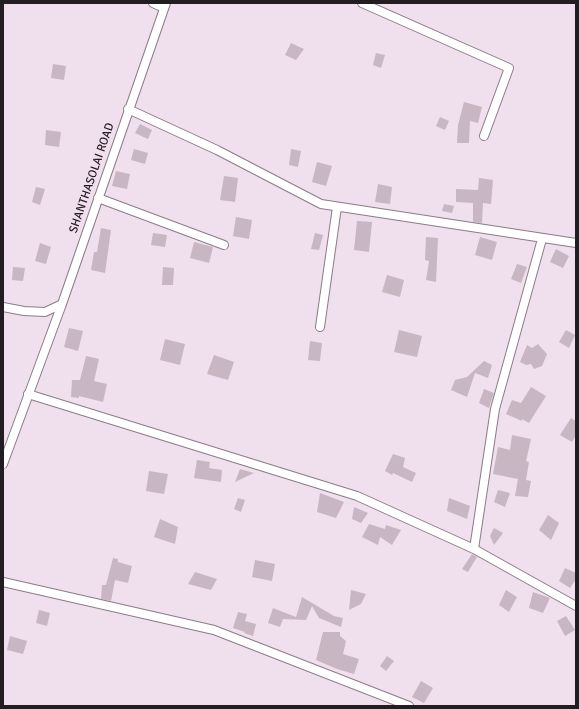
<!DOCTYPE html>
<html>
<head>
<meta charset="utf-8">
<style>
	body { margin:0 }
	#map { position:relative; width:579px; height:709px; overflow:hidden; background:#f0dfec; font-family:Signika,sans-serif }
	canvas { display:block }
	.frame { position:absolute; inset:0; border:4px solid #231d22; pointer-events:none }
</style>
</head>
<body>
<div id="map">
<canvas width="579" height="709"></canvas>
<div class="frame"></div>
</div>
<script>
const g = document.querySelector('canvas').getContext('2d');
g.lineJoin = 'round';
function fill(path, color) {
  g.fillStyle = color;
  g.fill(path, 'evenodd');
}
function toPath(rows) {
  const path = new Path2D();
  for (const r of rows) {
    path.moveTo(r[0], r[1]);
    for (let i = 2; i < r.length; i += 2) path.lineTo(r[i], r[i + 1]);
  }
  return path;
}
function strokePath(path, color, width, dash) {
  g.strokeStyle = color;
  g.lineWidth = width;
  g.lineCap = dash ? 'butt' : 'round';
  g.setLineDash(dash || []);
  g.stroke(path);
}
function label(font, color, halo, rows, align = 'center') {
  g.font = font + ' Signika,sans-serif';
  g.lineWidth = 3.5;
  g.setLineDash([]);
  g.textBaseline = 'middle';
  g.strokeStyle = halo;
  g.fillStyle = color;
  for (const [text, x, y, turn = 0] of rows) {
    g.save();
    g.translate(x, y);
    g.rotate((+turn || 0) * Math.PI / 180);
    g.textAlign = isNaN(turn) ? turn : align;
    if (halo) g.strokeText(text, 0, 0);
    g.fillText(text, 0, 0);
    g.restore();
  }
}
fill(toPath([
	[291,43,304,49,296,60,285,55],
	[376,53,385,55,381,68,373,65],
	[53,64,66,66,64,80,51,78],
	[464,102,482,107,478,123,470,121,469,143,457,143,458,125],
	[440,117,449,121,445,130,436,126],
	[140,124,152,130,148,139,135,133],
	[46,130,61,132,59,147,45,145],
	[134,149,148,153,145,164,131,160],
	[291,149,301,151,298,167,289,165],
	[317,162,332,166,326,186,312,182],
	[116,171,130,174,127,189,112,186],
	[224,176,238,178,235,202,220,200],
	[479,178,493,180,491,204,483,203,482,223,473,222,473,203,456,202,456,189,478,190],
	[378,184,392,187,390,204,375,202],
	[36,187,45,189,40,205,32,202],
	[444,204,454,206,452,213,442,211],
	[236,217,252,220,249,239,233,236],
	[357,221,372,222,369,252,354,250],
	[101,228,111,230,105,273,91,270,94,252,97,252],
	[153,233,167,235,165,247,151,245],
	[315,233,323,235,319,250,311,249],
	[426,237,438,238,436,282,426,280,429,261,425,260],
	[480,237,497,242,492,260,475,255],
	[194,242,213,247,209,263,190,258],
	[40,243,51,247,46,264,35,261],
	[556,249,569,256,563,268,550,262],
	[517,264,527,267,521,283,511,279],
	[13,267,25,268,23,281,12,280],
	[163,267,174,268,173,285,162,285],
	[387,275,404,280,400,297,382,292],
	[69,328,83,331,78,351,64,347],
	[399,330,422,336,417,357,394,352],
	[566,330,575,335,569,348,559,342],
	[165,339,185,344,180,365,160,360],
	[310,341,322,343,320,361,308,360],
	[538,344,547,354,542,366,534,369,531,364,526,365,520,362,527,345,532,348],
	[214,355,234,362,228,380,207,374],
	[86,356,99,359,94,381,107,384,103,402,79,396,79,398,71,397,72,380,80,380],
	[484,361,492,365,488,378,475,373,467,397,451,390,455,380,467,377],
	[531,387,546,396,529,423,522,419,522,421,506,414,512,400,521,403],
	[484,389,494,393,489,408,479,403],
	[571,418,576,421,576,435,572,442,560,435],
	[512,435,531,439,526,461,529,462,526,480,531,481,528,497,515,496,518,479,493,474,498,447,510,450],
	[393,454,405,458,403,467,416,473,412,482,393,473,392,475,385,471],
	[197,460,210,462,209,468,222,470,221,482,194,478],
	[240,469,254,473,235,482],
	[149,471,168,474,164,494,146,491],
	[498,490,510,493,505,507,494,502],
	[320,493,344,502,336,518,317,512],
	[238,498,245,500,241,512,234,509],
	[449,498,470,506,467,519,447,511],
	[354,507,368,513,361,523,352,519],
	[548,515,559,523,551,540,539,530],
	[160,519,178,527,175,544,154,537],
	[369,524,385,529,386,525,401,530,392,545,380,537,378,545,362,537],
	[494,528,503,533,494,545,490,536],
	[472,554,477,557,468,572,462,569],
	[113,558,118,559,118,562,132,566,128,583,115,580,111,601,101,599,102,585,106,585],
	[255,560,275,564,272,581,252,577],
	[565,568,576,573,576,579,570,588,559,581],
	[195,572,217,579,211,590,188,584],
	[351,590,366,594,361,604,349,610],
	[506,590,517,597,509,612,499,605],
	[533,592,550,598,543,613,529,608],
	[302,597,334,616,343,618,341,627,319,618,312,606,306,620,283,619,280,627,268,623,273,608,296,617],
	[39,610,50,613,47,626,36,623],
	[238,612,247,614,245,621,256,624,253,636,244,633,245,632,233,628],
	[566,616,575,630,565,636,557,621],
	[323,632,340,632,340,636,346,641,343,654,359,659,354,674,337,669,316,660],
	[10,636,27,641,23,654,7,650],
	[387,656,394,661,386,671,380,666],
	[421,681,433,688,424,703,412,697]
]), '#c8b7c3');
const street = toPath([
	[153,3,164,8],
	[362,3,509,68,484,136],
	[128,109,217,150,321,204,576,243],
	[98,198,224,245],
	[3,307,24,311,45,312,62,304,166,3],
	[320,327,337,207],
	[28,394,357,496,474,549,576,606],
	[3,464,62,304],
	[474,549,495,409,542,239],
	[3,582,214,630,409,706]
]);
strokePath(street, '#8c7c87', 10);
strokePath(street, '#fff', 8);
label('12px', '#231d22', '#f0dfec', [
	["SHANTHASOLAI ROAD",92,178,-71]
]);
</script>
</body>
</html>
